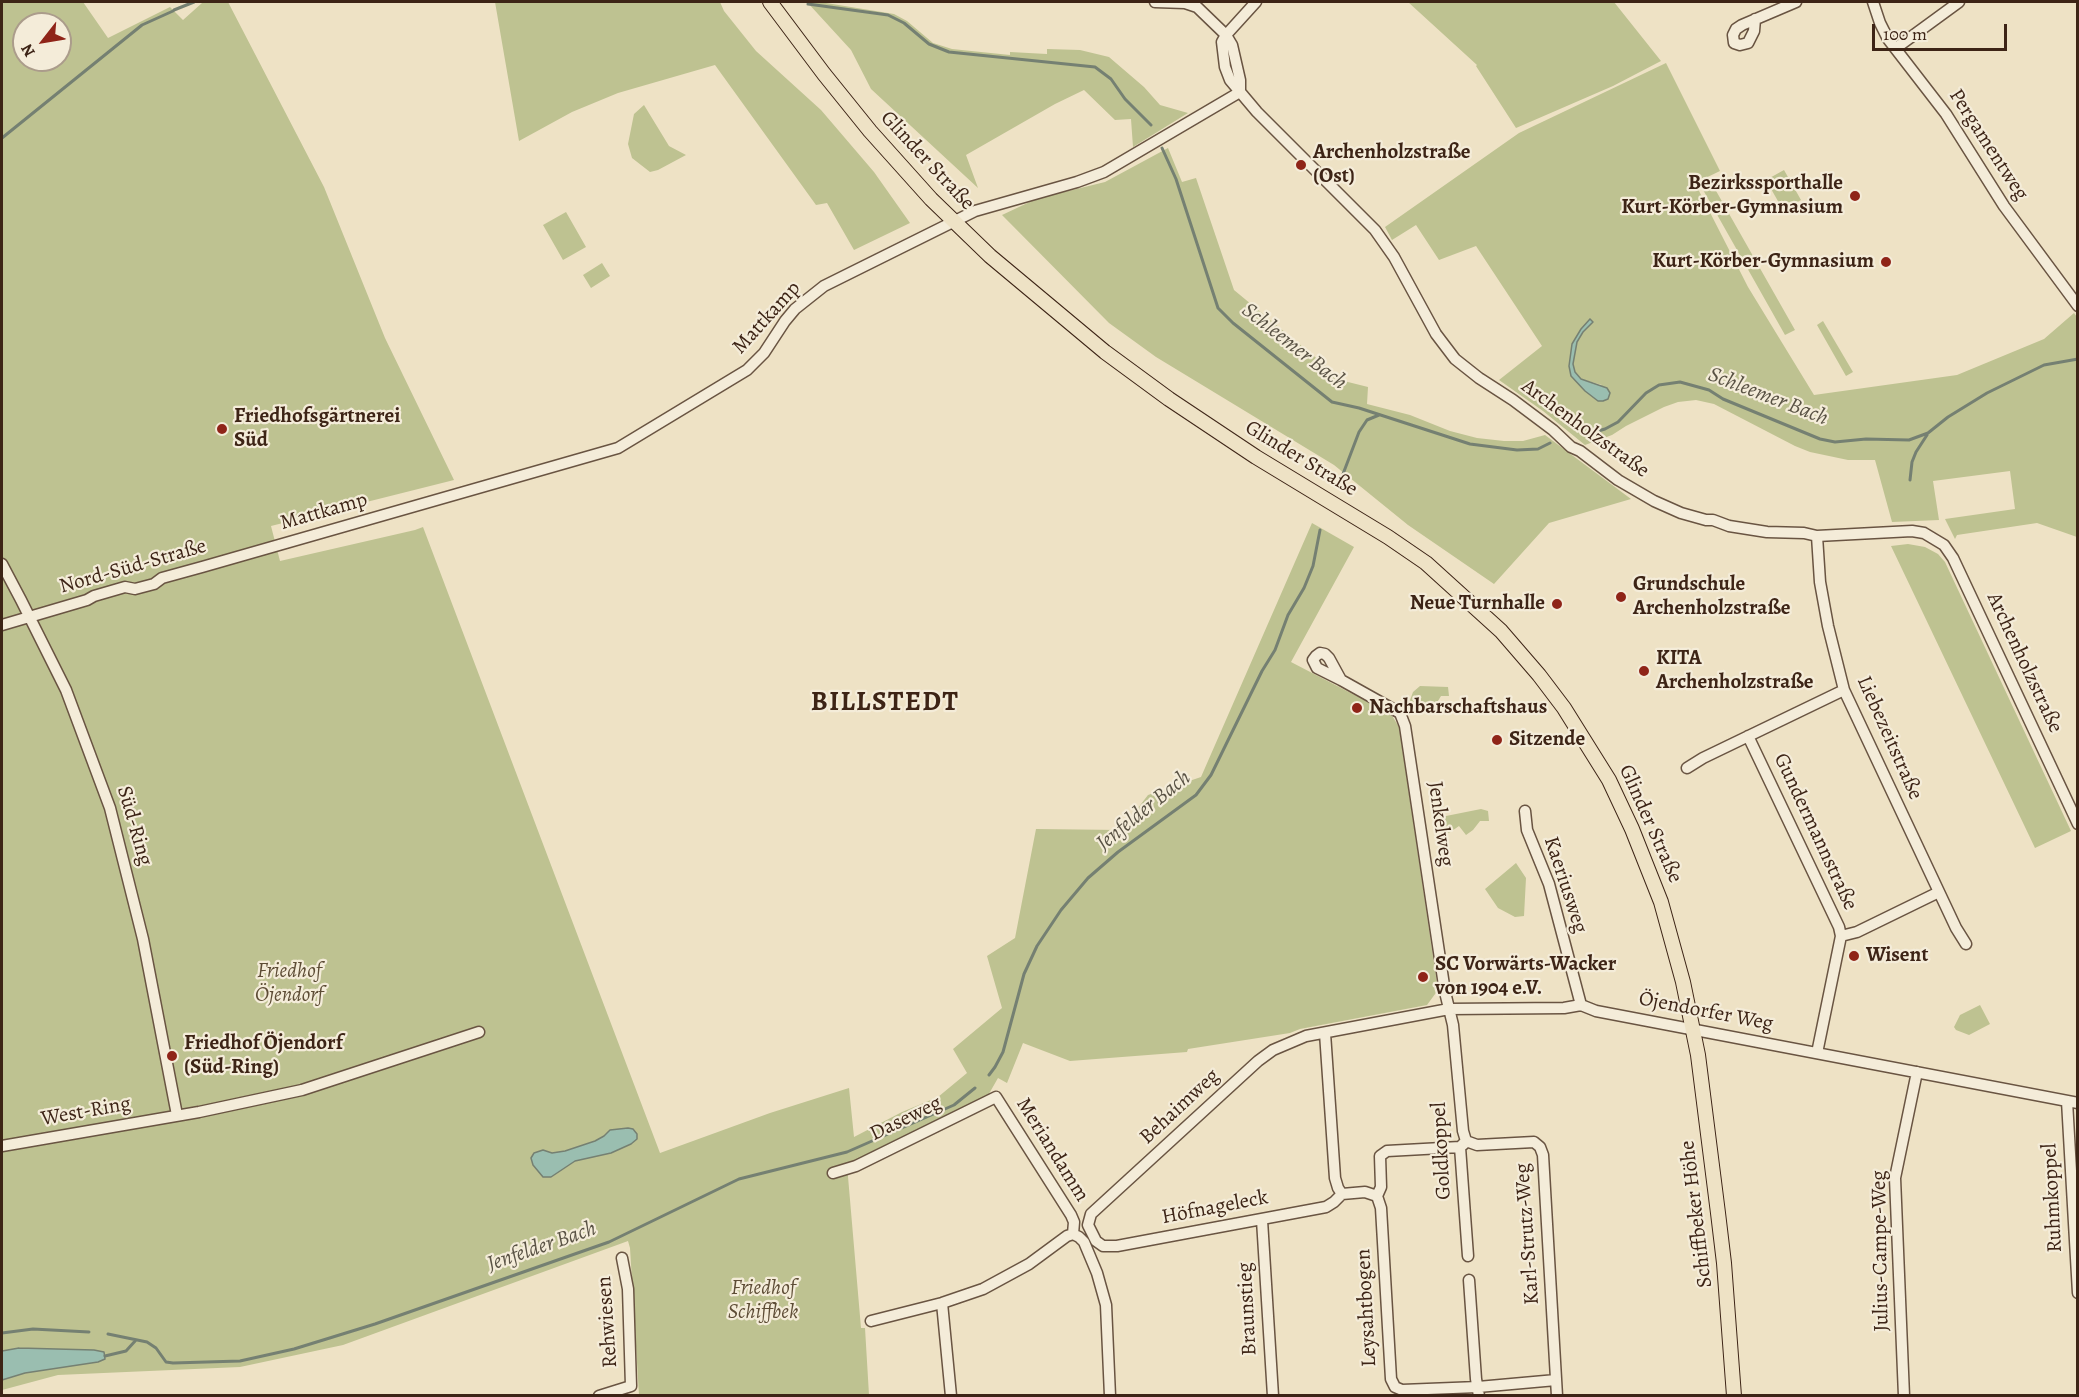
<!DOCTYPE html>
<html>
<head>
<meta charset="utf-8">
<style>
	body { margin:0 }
	#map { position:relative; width:2079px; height:1397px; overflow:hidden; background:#eee2c5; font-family:Alegreya,serif }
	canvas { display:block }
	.frame { position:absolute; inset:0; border:3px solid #3d2416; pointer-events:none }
	.north { position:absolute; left:12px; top:12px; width:60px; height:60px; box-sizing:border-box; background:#f4ecd9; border:2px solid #ab9c8b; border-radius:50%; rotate:239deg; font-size:16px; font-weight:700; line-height:24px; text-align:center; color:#3d2416 }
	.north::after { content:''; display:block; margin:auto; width:21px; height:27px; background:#8f2418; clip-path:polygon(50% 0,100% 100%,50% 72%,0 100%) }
	.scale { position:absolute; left:1872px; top:24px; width:135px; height:27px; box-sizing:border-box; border:3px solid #3d2416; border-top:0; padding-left:8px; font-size:18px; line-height:21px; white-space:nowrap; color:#3d2416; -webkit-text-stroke:4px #f4ecd9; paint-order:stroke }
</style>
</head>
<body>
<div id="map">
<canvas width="2079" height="1397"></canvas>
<div class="frame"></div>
<div class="north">N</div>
<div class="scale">100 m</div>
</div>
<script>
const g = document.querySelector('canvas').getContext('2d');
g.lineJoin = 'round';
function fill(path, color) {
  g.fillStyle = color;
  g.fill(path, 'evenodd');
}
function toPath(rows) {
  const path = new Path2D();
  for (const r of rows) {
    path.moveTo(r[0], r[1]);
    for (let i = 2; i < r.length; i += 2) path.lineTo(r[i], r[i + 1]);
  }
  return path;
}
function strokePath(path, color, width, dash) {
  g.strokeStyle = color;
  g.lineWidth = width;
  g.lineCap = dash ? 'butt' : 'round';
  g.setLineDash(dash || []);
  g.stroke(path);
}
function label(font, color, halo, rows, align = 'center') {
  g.font = font + ' Alegreya,serif';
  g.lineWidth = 4.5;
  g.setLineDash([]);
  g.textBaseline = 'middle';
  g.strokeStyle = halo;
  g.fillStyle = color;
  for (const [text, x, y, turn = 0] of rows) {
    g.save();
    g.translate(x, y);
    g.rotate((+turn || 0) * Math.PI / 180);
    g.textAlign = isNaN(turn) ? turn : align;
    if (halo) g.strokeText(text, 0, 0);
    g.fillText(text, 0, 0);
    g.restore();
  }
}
fill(toPath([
	[2,2,83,2,108,38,170,7,183,20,202,3,228,2,324,187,385,338,454,480,271,526,280,561,415,530,423,527,660,1153,770,1113,849,1088,854,1137,902,1112,938,1097,967,1073,953,1049,1002,1008,987,956,1015,938,1036,829,1121,830,1148,795,1201,777,1312,523,1354,547,1291,662,1391,714,1399,727,1438,990,1427,1005,1300,1029,1290,1033,1188,1049,1187,1052,1070,1061,1023,1043,1007,1083,998,1078,986,1099,847,1165,861,1328,865,1328,869,1395,639,1395,630,1248,628,1241,343,1345,240,1367,58,1375,2,1390],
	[24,24,60,24,60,60,24,60],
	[495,2,720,2,724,11,756,51,821,110,874,172,910,223,854,250,827,203,816,205,715,65,618,93,572,112,519,141],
	[807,2,820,2,894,14,907,21,933,43,952,49,1010,55,1010,52,1047,54,1047,49,1080,50,1109,57,1144,87,1160,105,1188,113,1133,147,1131,119,1115,120,1084,90,1055,104,966,155,978,188,871,89,851,50],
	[1408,2,1614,2,1661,61,1613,86,1516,128,1476,66,1477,65],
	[1666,63,1720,171,1695,183,1748,287,1814,395,1957,375,2044,339,2074,313,2077,317,2077,537,2037,523,1957,535,1955,539,1945,519,2015,509,2010,471,1933,481,1939,520,1892,522,1875,460,1848,460,1810,452,1795,446,1714,404,1696,400,1678,402,1664,407,1626,426,1612,435,1585,445,1543,411,1499,380,1542,346,1476,246,1439,260,1416,225,1392,240,1385,227,1519,133],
	[1593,322,1583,332,1577,342,1573,364,1575,372,1581,379,1602,385,1585,391,1569,366,1581,329],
	[644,105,669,146,686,155,658,170,650,172,632,158,628,144,634,114],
	[1168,148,1182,182,1196,178,1234,290,1344,381,1368,387,1367,404,1410,415,1450,431,1477,438,1504,441,1523,441,1545,435,1631,499,1549,523,1494,584,1408,525,1334,465,1156,357,1109,323,1002,215,1036,199,1105,182],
	[1784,170,1801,200,1783,210,1766,180],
	[1711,182,1795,330,1785,335,1702,188],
	[566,212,586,247,563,260,543,225],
	[602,263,610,276,591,288,583,275],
	[1823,321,1853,372,1846,376,1817,325],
	[1908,544,1925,547,1938,554,1945,562,2071,831,2035,848,1891,546],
	[1420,686,1448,687,1449,696,1441,696,1435,706,1424,703,1422,707,1412,708,1409,703,1413,692],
	[1481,809,1488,811,1489,821,1480,821,1473,830,1466,835,1459,826,1449,833,1443,832,1439,824,1441,817],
	[1516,863,1526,878,1524,916,1515,917,1498,908,1485,889],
	[1980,1005,1990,1024,1969,1035,1956,1030,1954,1027,1960,1015]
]), '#bec291');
const water = toPath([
	[1590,319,1593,322,1583,332,1577,342,1573,364,1575,372,1581,379,1607,388,1610,393,1608,399,1603,401,1598,401,1585,391,1571,376,1569,366,1572,344,1581,329,1590,319],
	[628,1128,633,1129,637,1134,637,1139,631,1144,611,1153,575,1161,551,1177,543,1177,533,1165,531,1158,534,1153,543,1150,552,1153,565,1151,595,1141,604,1136,610,1130,628,1128],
	[19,1348,94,1350,104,1352,105,1359,98,1362,25,1373,2,1380,2,1351,19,1348]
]);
fill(water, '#9abeb0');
strokePath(water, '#758072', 1.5);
strokePath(toPath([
	[808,4,888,15,904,23,929,44,949,52,1095,67,1111,79,1125,99,1151,125],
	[174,10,194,2],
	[2,138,142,25,173,11],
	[1162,148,1176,179,1218,308,1233,323,1332,402,1359,408,1470,444,1517,450,1538,449,1550,443],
	[1588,434,1605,429,1618,422,1646,393,1659,385,1680,382,1709,390,1723,399,1820,439,1835,442,1866,439,1909,440,1928,433,1948,417,1987,393,2044,365,2078,359],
	[1343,474,1359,432,1367,420,1379,415],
	[1910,480,1912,462,1916,452,1927,435],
	[989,1075,995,1067,1003,1052,1024,974,1037,946,1061,910,1088,878,1118,852,1196,795,1211,775,1262,671,1275,650,1288,615,1304,588,1313,566,1320,530],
	[2,1333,33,1329,89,1332],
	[108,1334,147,1342,156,1348,166,1362,173,1363,240,1361,294,1349,375,1324,609,1242,739,1179,847,1152,954,1105,975,1088],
	[105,1356,126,1351,136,1340]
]), '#758072', 3);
const minor = toPath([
	[1155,2,1185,3,1197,7,1226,35,1232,45,1240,80,1240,92],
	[1256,2,1226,35,1222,42,1225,67,1230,80,1257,112,1375,230,1394,257,1436,334,1455,359,1479,378,1513,400,1553,430,1571,447,1580,451,1618,480,1654,501,1681,513,1706,520,1713,520,1729,526,1767,532,1804,533,1817,536,1912,531,1924,533,1944,545,1953,558,2078,824],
	[1873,2,1880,23,1888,39,1946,114,2004,206,2078,306],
	[1755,19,1754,31,1748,43,1740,45,1734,43,1733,35,1736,29,1742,25,1796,2],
	[1896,48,1959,2],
	[1817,536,1820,582,1828,626,1844,690,1956,928,1966,944],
	[2,564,21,600,66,690,110,808,143,939,177,1115],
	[2,625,87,600,94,596,125,587,135,589,154,584,162,578,202,567,618,448,747,370,764,353,785,321,795,309,824,286,975,211,1077,182,1104,172,1240,92],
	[1341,680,1317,668,1313,660,1316,656,1320,653,1325,654,1329,658,1341,680,1400,713,1405,726,1445,992,1453,1025,1463,1131,1466,1141],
	[1748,736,1839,927,1841,936,1817,1053],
	[1687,768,1703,758,1844,690],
	[1525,811,1527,830,1549,884,1581,1005],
	[1841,936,1857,932,1939,892],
	[1325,1033,1335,1178,1338,1188,1342,1194,1334,1202,1326,1207,1117,1246,1103,1246,1096,1241,1088,1225,1091,1214,1258,1061,1273,1050,1306,1036,1449,1009,1564,1008,1581,1005,1596,1011,2078,1103],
	[2067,1101,2078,1293],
	[1466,1141,1460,1147,1387,1151,1380,1156,1381,1187,1377,1196,1381,1208,1391,1379,1395,1387,1402,1390,1478,1387,1556,1380],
	[1466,1141,1477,1145,1534,1142,1540,1147,1543,1155,1557,1396],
	[1464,1144,1460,1147,1468,1256],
	[2,1146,199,1112,302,1090,479,1032],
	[833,1173,856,1166,996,1097,1071,1215,1074,1222,1073,1234,1079,1237,1084,1242,1097,1273,1106,1305,1110,1396],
	[1342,1194,1365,1192,1377,1196],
	[1262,1220,1273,1396],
	[1469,1280,1476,1379,1479,1396],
	[942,1303,951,1396],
	[871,1321,942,1303,983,1289,1029,1264,1067,1236,1073,1234],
	[599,1396,631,1386,628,1289,622,1258],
	[1904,1396,1895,1178,1917,1072]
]);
const major = toPath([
	[770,2,824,74,870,131,931,199,990,256,1105,352,1169,399,1256,457,1388,537,1426,563,1501,631,1539,675,1564,708,1609,780,1632,829,1661,902,1683,982,1698,1055,1718,1213,1724,1263,1734,1396]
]);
strokePath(minor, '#695442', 13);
strokePath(major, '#3d2416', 16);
strokePath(minor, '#f4ecd9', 10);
strokePath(major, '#eee2c5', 14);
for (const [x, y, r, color] of [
	[1301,165,6,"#8f2418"],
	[1855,196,6,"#8f2418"],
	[1886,262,6,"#8f2418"],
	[222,429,6,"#8f2418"],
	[1621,597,6,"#8f2418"],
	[1557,604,6,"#8f2418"],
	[1644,671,6,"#8f2418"],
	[1357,708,6,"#8f2418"],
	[1497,740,6,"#8f2418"],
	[1854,956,6,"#8f2418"],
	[1423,977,6,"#8f2418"],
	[172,1056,6,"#8f2418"]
]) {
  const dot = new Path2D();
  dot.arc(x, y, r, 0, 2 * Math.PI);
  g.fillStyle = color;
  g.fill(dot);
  strokePath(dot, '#f4ecd9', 2);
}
label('21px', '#3d2416', '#f4ecd9', [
	["Pergamentweg",1988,145,57],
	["Glinder Straße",927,161,47],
	["Mattkamp",767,318,-48],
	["Archenholzstraße",1585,429,36],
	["Glinder Straße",1301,459,31],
	["Mattkamp",324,512,-16],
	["Nord-Süd-Straße",133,567,-16],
	["Archenholzstraße",2024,663,65],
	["Liebezeitstraße",1889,738,66],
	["Jenkelweg",1440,824,82],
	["Glinder Straße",1650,824,66],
	["Süd-Ring",134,826,74],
	["Gundermannstraße",1815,832,65],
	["Kaeriusweg",1565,885,72],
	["Öjendorfer Weg",1706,1012,11],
	["Behaimweg",1180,1107,-43],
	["West-Ring",86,1112,-10],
	["Daseweg",906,1119,-26],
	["Meriandamm",1052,1150,58],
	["Goldkoppel",1442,1151,-93],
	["Ruhmkoppel",2053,1198,-93],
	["Höfnageleck",1215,1208,-11],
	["Schiffbeker Höhe",1697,1214,-97],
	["Karl-Strutz-Weg",1528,1234,-94],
	["Julius-Campe-Weg",1881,1251,-91],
	["Leysahtbogen",1367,1308,-93],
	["Braunstieg",1248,1309,-93],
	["Rehwiesen",608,1322,-94]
]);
label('bold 21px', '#3d2416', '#f4ecd9', [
	["Archenholzstraße",1313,153],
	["(Ost)",1313,177],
	["Bezirkssporthalle",1843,184,"right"],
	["Kurt-Körber-Gymnasium",1843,208,"right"],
	["Kurt-Körber-Gymnasium",1874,262,"right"],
	["Friedhofsgärtnerei",234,417],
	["Süd",234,441],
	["Grundschule",1633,585],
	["Archenholzstraße",1633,609],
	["Neue Turnhalle",1545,604,"right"],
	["KITA",1656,659],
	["Archenholzstraße",1656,683],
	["Nachbarschaftshaus",1369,708],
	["Sitzende",1509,740],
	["Wisent",1866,956],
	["SC Vorwärts-Wacker",1435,965],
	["von 1904 e.V.",1435,989],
	["Friedhof Öjendorf",184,1044],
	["(Süd-Ring)",184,1068]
], 'left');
label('italic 21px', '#5d4c35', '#f4ecd9', [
	["Friedhof",289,972],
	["Öjendorf",289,996],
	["Friedhof",763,1289],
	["Schiffbek",763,1313]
]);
label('italic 22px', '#595244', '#f4ecd9', [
	["Schleemer Bach",1294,347,38],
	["Schleemer Bach",1768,397,21],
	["Jenfelder Bach",1144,811,-39],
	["Jenfelder Bach",542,1247,-19]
]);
g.letterSpacing = '1.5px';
label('bold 27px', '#3d2416', '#f4ecd9', [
	["BILLSTEDT",885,703]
]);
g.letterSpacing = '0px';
</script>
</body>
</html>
